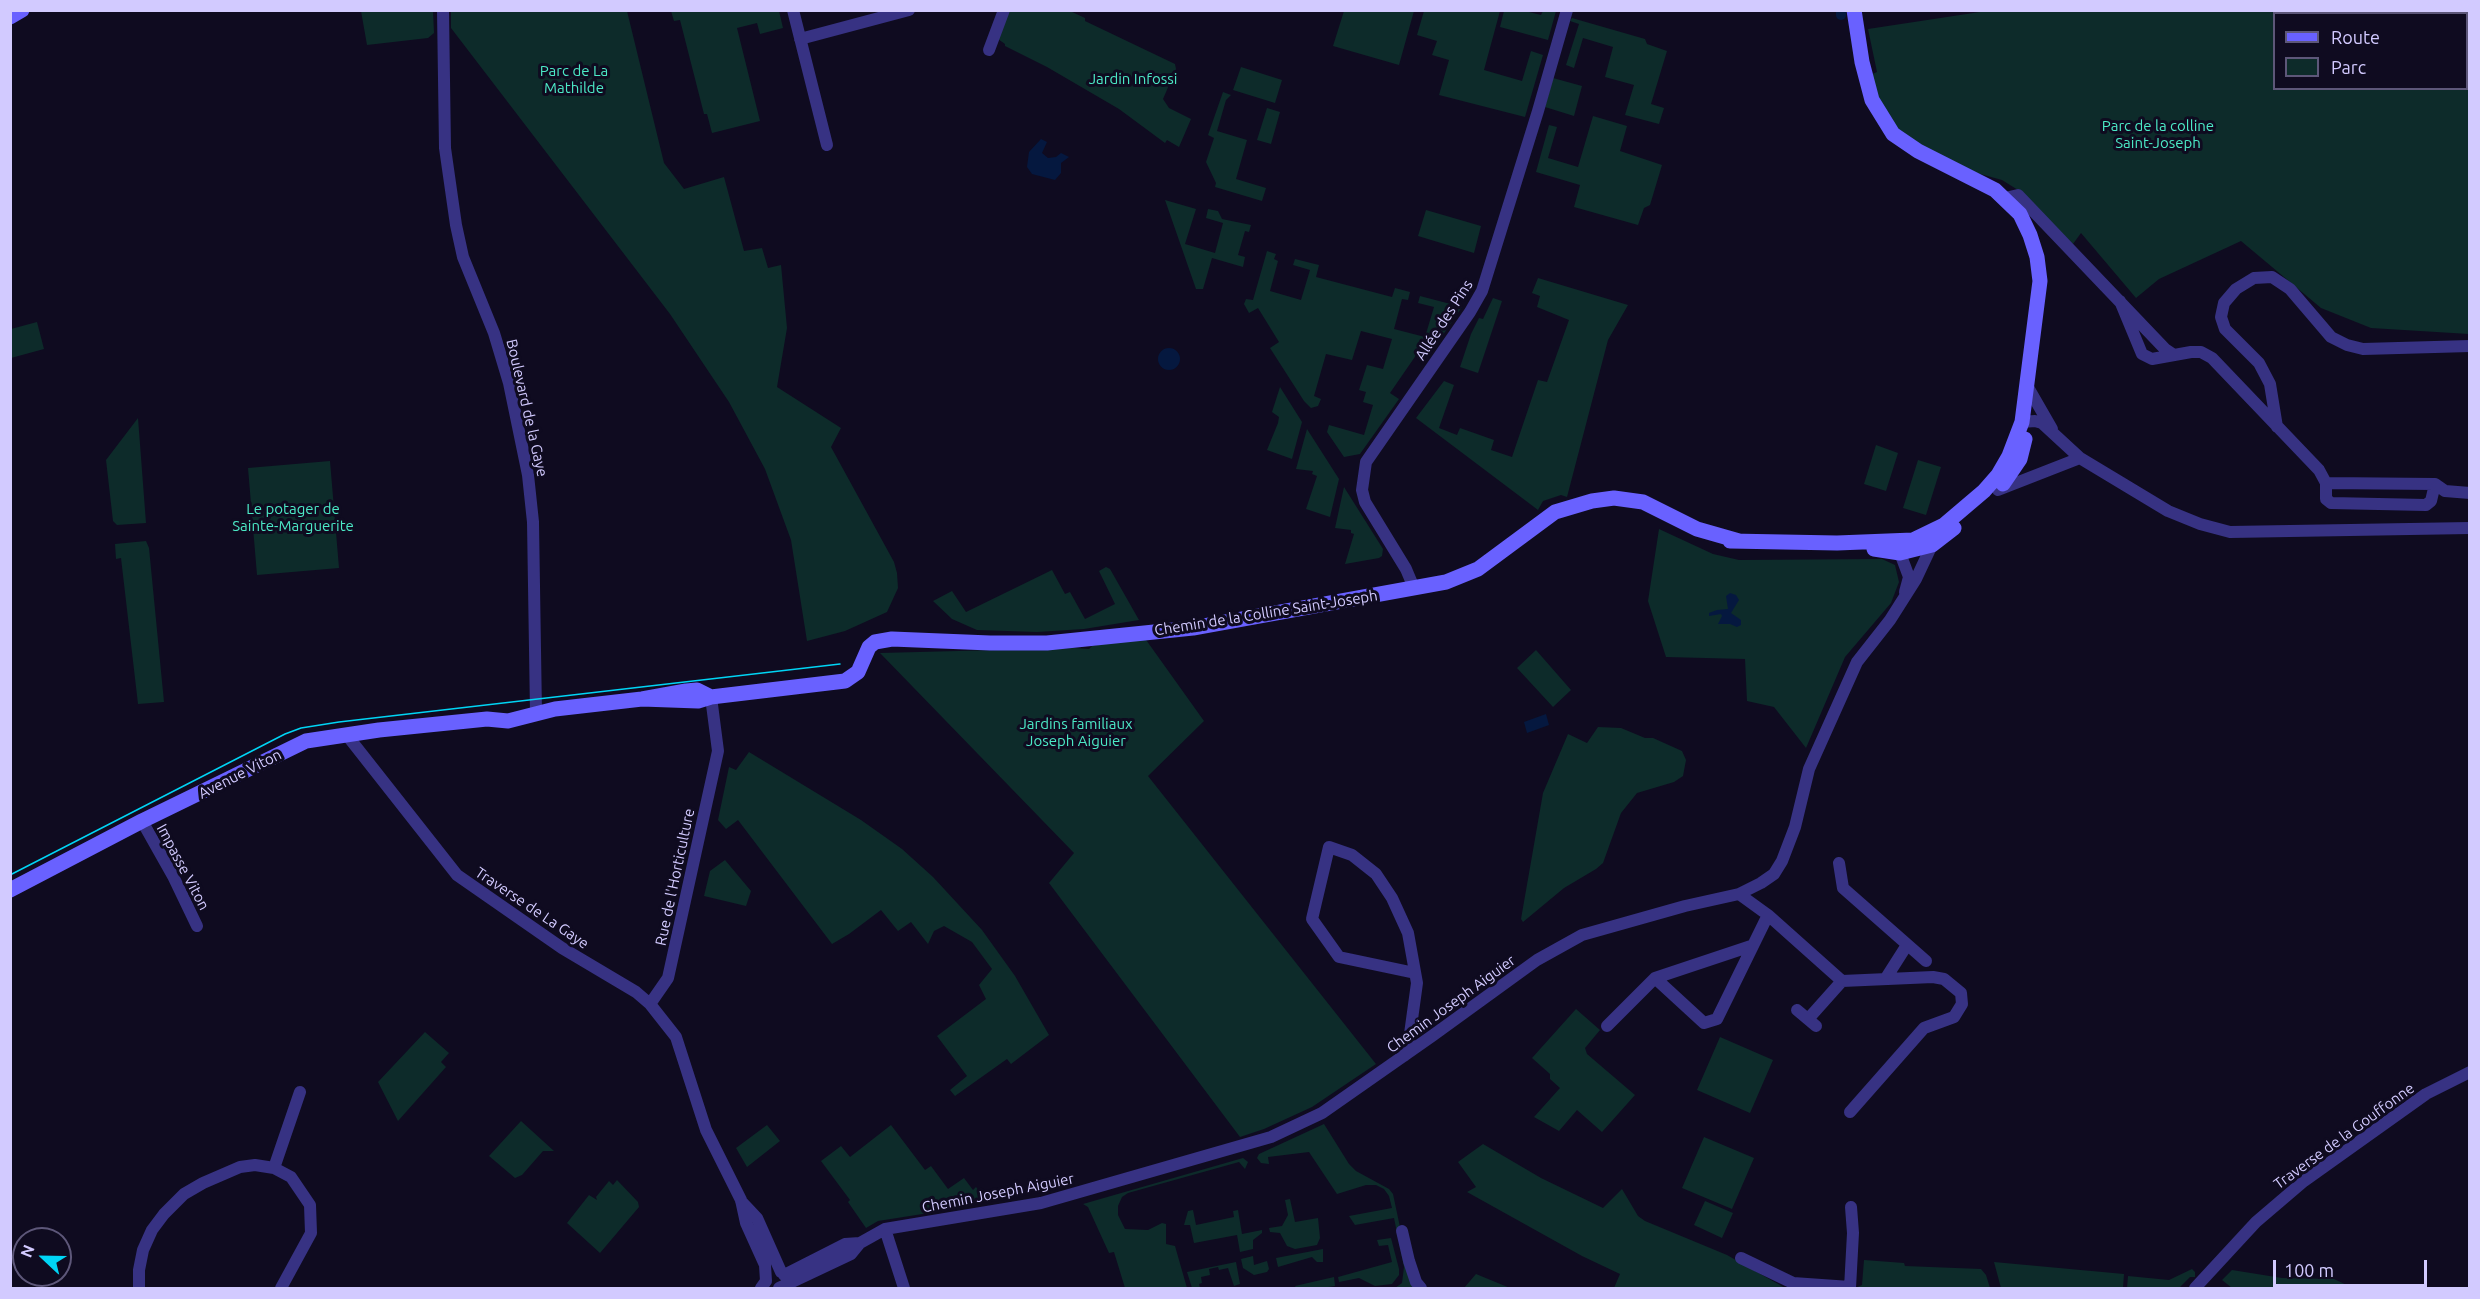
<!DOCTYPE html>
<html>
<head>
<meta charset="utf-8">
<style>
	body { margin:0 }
	#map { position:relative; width:2480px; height:1299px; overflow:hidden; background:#0f0b20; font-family:Ubuntu,sans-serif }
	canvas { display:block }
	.frame { position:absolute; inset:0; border:12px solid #d2caff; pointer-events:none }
	.legend { position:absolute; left:2273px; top:12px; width:195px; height:78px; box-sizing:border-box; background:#0f0b20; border:2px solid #5d5779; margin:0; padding:8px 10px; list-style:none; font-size:18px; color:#d2caff }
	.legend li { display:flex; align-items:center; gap:12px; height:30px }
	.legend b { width:30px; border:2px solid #5d5779 }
	.north { position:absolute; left:12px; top:1227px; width:60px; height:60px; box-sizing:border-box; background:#0f0b20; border:2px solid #5d5779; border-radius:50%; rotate:292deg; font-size:16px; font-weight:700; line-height:24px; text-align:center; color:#d2caff }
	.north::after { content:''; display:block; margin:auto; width:21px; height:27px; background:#00d5f5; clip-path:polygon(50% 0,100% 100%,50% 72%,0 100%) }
	.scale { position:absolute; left:2273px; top:1260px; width:154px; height:27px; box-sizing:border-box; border:3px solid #d2caff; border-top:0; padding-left:8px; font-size:18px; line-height:21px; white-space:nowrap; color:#d2caff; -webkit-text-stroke:4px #0f0b20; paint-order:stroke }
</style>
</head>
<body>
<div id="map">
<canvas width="2480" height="1299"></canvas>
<div class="frame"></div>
<ul class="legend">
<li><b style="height:8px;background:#6961ff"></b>Route</li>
<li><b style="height:16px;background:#0d2b2a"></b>Parc</li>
</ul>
<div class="north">N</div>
<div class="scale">100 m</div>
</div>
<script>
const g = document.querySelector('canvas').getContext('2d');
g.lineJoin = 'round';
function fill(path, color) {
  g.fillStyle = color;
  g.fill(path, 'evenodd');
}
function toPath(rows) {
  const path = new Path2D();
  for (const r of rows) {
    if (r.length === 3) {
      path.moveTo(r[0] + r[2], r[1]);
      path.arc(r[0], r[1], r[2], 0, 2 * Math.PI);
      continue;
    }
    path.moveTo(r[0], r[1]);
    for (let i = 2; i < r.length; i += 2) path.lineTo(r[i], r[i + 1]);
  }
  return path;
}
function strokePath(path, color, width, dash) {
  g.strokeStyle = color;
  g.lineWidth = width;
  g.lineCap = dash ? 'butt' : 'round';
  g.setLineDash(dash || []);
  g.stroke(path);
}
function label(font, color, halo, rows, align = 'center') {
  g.font = font + ' Ubuntu,sans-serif';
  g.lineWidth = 6;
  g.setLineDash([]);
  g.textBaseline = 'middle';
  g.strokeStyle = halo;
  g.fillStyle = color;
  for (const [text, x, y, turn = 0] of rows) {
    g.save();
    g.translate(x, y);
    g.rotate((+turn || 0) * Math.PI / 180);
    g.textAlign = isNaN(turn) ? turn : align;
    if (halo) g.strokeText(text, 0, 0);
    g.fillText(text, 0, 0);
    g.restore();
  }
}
fill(toPath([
	[1993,10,2469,11,2469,334,2371,328,2321,308,2241,241,2159,279,2136,298,2081,233,2073,244,2018,190,2002,180,1973,172,1908,141,1881,108,1870,75,1877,72,1868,29],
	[2274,14,2466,14,2466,88,2274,88],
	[361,11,433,11,434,33,428,38,367,45],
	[451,11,627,11,664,163,684,189,724,177,744,251,762,248,768,268,781,265,787,328,777,387,841,428,831,447,894,562,897,573,898,588,887,612,845,631,807,641,791,540,765,469,729,402,670,314,451,28],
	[671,11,779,11,783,28,760,34,757,23,737,28,760,121,712,133,707,114,704,114,680,20,674,21],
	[1007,11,1070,11,1085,18,1085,21,1175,64,1176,69,1163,99,1169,108,1191,119,1179,147,1167,140,1165,143,1119,109,1047,67,1005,46,1005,44,998,39],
	[1344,11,1414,11,1399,65,1333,46],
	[1424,11,1500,11,1484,70,1522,81,1531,51,1543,55,1525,117,1439,95,1449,60,1432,55,1437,41,1417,35],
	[1504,11,1525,11,1541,15,1543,11,1556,11,1548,40,1500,27],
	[1572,18,1645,39,1647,44,1667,51,1651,104,1664,108,1659,124,1625,115,1634,85,1605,77,1613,47,1583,38,1574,68,1566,65,1579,24,1570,21],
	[1241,67,1282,80,1275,103,1233,90],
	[1553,78,1582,86,1574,116,1545,107],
	[1223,92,1231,95,1226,100,1217,131,1247,140,1236,179,1266,188,1262,201,1215,187,1216,183,1206,162,1214,138,1208,135],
	[1267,108,1280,112,1271,144,1257,140],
	[1593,116,1627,126,1620,151,1662,165,1650,205,1644,208,1638,225,1574,207,1580,185,1536,172,1549,125,1557,127,1548,158,1578,167],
	[1165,200,1196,209,1185,244,1215,253,1223,223,1206,218,1208,209,1218,211,1222,219,1251,225,1249,232,1245,231,1238,255,1245,257,1243,267,1212,258,1203,289,1196,289],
	[1426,210,1481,226,1474,253,1418,236],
	[1267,251,1276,254,1274,259,1278,261,1270,291,1301,300,1310,270,1293,265,1295,259,1319,265,1316,277,1392,297,1395,288,1410,292,1408,300,1402,299,1394,329,1425,337,1434,307,1418,303,1420,296,1462,307,1430,354,1421,348,1390,393,1399,399,1360,454,1344,457,1327,432,1329,425,1364,435,1373,405,1363,402,1366,392,1359,390,1367,365,1383,369,1392,339,1361,331,1352,360,1326,354,1314,396,1321,399,1318,406,1311,408,1304,401,1270,348,1279,342,1258,308,1249,313,1244,304,1246,299,1253,300],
	[1538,278,1628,305,1608,340,1567,497,1561,495,1543,501,1538,510,1416,418,1444,381,1454,385,1439,428,1457,435,1460,428,1494,440,1491,450,1512,457,1538,380,1547,382,1569,320,1537,307,1540,296,1532,293],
	[1493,298,1502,301,1478,373,1460,367,1471,334,1479,318,1483,319],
	[37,322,44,349,11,358,11,329],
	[1280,387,1302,422,1292,459,1267,450,1278,423,1279,417,1272,412],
	[138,418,146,523,117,525,113,521,106,460],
	[1307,429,1339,479,1330,517,1306,509,1317,476,1312,474,1313,471,1296,469],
	[1876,445,1898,453,1886,491,1864,484],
	[1918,460,1941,467,1926,515,1903,508],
	[330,461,339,568,257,575,248,468],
	[1344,487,1383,549,1382,556,1379,558,1345,564,1354,534,1351,533,1351,530,1335,528],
	[1659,529,1713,554,1739,560,1882,559,1895,565,1899,582,1891,603,1845,657,1806,748,1774,707,1747,701,1745,659,1666,657,1648,601],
	[146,541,149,548,164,702,138,704,121,558,116,559,115,544],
	[1106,567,1110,569,1139,620,1084,629,1037,632,977,630,952,619,933,601,952,591,966,612,1052,570,1065,594,1070,592,1085,619,1115,604,1099,571],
	[1144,637,1204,721,1148,776,1376,1064,1312,1107,1264,1129,1240,1137,1049,883,1074,853,880,653,1075,648,1089,649,1092,646],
	[1536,650,1571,690,1553,707,1517,668],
	[1598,727,1621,728,1645,738,1653,738,1682,751,1686,760,1683,776,1674,782,1637,793,1621,813,1603,863,1596,869,1564,888,1523,922,1521,919,1543,793,1568,734,1587,743],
	[749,752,861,820,902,849,933,877,982,930,1015,976,1049,1035,1011,1064,1007,1059,955,1096,950,1090,967,1076,937,1036,986,999,979,985,992,969,972,942,944,926,934,931,928,944,911,922,898,931,881,910,849,934,832,944,738,820,726,829,718,820,729,767,736,770],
	[725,860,751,891,746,906,704,896,710,871],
	[1576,1009,1600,1030,1585,1048,1587,1054,1635,1095,1602,1132,1577,1110,1559,1131,1534,1117,1560,1088,1550,1079,1550,1074,1532,1058],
	[425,1032,449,1053,441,1062,446,1067,398,1121,378,1082],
	[1720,1037,1773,1060,1750,1113,1697,1090],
	[521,1121,554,1151,543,1151,522,1175,515,1178,489,1156],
	[1324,1124,1349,1164,1356,1171,1389,1189,1393,1194,1408,1265,1419,1288,1395,1288,1402,1283,1404,1267,1394,1218,1355,1225,1349,1216,1392,1208,1389,1196,1384,1189,1376,1185,1366,1185,1337,1194,1309,1152,1268,1157,1269,1164,1261,1163,1257,1158,1259,1154],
	[767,1125,780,1141,747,1167,736,1148],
	[891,1125,925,1170,931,1166,948,1189,964,1178,973,1190,976,1187,982,1195,967,1207,878,1221,866,1228,848,1202,850,1200,821,1161,841,1146,850,1157],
	[1704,1137,1754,1158,1732,1209,1682,1188],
	[1483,1144,1541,1178,1603,1208,1622,1189,1638,1216,1645,1221,1727,1255,1785,1288,1614,1288,1620,1274,1582,1256,1467,1192,1476,1187,1458,1162],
	[1243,1158,1248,1162,1245,1169,1239,1162,1128,1193,1122,1197,1118,1206,1118,1215,1125,1229,1148,1230,1162,1223,1166,1224,1166,1244,1175,1246,1187,1288,1125,1288,1114,1252,1109,1253,1088,1207,1083,1204],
	[617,1180,638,1202,639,1207,600,1253,567,1223,589,1195,597,1200,596,1197,609,1181,613,1185],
	[1290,1199,1295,1222,1318,1218,1320,1238,1317,1245,1295,1249,1287,1246,1280,1233,1270,1232,1269,1228,1282,1226,1288,1215,1285,1200],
	[1705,1201,1733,1213,1722,1238,1694,1225],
	[1193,1210,1196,1225,1234,1217,1233,1211,1238,1210,1242,1234,1262,1230,1262,1233,1253,1240,1253,1249,1240,1252,1237,1235,1194,1243,1190,1225,1184,1225,1188,1211],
	[1391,1238,1399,1269,1399,1275,1392,1284,1375,1286,1359,1278,1339,1282,1338,1277,1392,1262,1388,1245,1379,1246,1377,1240],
	[1323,1249,1323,1262,1317,1262,1312,1257,1278,1267,1276,1258],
	[1253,1256,1254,1265,1267,1261,1269,1269,1267,1272,1254,1275,1243,1268,1241,1259],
	[1864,1260,1904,1263,1905,1266,1981,1269,1986,1275,1990,1288,1855,1288,1862,1285],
	[1236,1262,1240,1284,1234,1286,1228,1268,1219,1270,1218,1267,1209,1269,1210,1275,1201,1277,1202,1283,1199,1284,1200,1288,1192,1288,1187,1272],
	[1994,1262,2124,1274,2123,1288,2001,1288],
	[2192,1269,2195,1272,2195,1277,2190,1277,2179,1288,2127,1288,2128,1276,2169,1280],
	[2232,1270,2282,1278,2334,1279,2353,1288,2232,1288,2222,1280],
	[1476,1274,1510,1288,1464,1288],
	[1334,1277,1335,1286,1322,1288,1296,1288,1295,1286]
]), '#0d2b2a');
fill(toPath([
	[1041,139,1047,142,1042,153,1048,158,1056,157,1061,153,1069,157,1061,163,1061,173,1055,180,1032,174,1027,167,1029,152],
	[1169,359,11],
	[1730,593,1736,595,1739,600,1731,613,1741,620,1741,625,1737,627,1730,624,1718,624,1722,616,1721,614,1709,616,1709,613,1717,610,1728,609,1726,596],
	[1546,714,1549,725,1527,733,1524,722]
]), '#05183f');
strokePath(toPath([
	[1841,10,1841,15]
]), '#05183f', 10);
strokePath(toPath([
	[443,10,445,148,456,225,463,257,494,333,509,383,528,475,533,522,536,713],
	[793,10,827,145],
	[800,39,909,10],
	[989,50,1004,10],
	[2005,198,2018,195,2165,349,2174,355],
	[2120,301,2142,354,2152,359,2191,352,2201,352,2212,358,2319,470,2326,483,2326,499,2331,503,2426,505,2431,501,2435,484],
	[2029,389,2052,429],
	[2022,422,2035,421,2042,423,2080,458,2168,511,2200,524,2230,532,2470,528],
	[2277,427,2270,384,2259,363,2225,329,2221,317,2224,303,2236,289,2254,278,2272,277,2290,289,2331,337,2347,345,2363,349,2470,346],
	[2326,483,2435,484,2445,491,2470,493],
	[1998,490,2080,458],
	[1904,547,1900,553,1909,577,1905,592],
	[1414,588,1406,569,1365,502,1362,490,1366,462,1470,312,1482,291,1538,111,1567,10],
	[346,734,457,875,562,948,636,992,650,1004,676,1037,706,1130,741,1200,746,1223,765,1265,766,1281,761,1288],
	[142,821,173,876,197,926],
	[1839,863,1843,888,1926,961],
	[1739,894,1768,915,1842,981,1933,977,1944,979,1961,993,1962,1004,1954,1017,1924,1028,1850,1112],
	[1655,978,1704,1023,1717,1019,1768,915],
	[1886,978,1907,945],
	[650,1004,668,978,718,751,711,697],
	[1797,1010,1816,1026],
	[1809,1018,1842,981],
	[1607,1026,1655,978,1751,946],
	[1404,1056,1409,1041,1417,983,1408,933,1392,898,1376,874,1352,855,1329,847,1312,919,1339,957,1415,973],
	[274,1168,300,1092],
	[741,1201,757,1218,781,1272],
	[885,1229,904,1288],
	[1402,1231,1409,1261,1416,1282,1421,1288],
	[1741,1258,1793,1283,1850,1287],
	[784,1275,845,1244,860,1243],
	[139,1288,139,1270,143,1250,152,1230,164,1214,184,1194,203,1183,240,1167,255,1165,274,1168,291,1177,310,1205,311,1233,281,1288],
	[779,1288,851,1254,860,1243,885,1229,1041,1203,1271,1137,1322,1113,1432,1036,1537,960,1582,935,1685,906,1739,894,1761,883,1774,874,1782,861,1795,827,1809,769,1857,662,1890,620,1916,579,1932,545,1926,544],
	[1850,1288,1853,1233,1851,1207],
	[2195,1288,2256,1222,2304,1181,2426,1094,2470,1072]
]), '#373283', 12);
strokePath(toPath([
	[10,17,22,10],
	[2003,484,2020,459,2025,439],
	[1730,541,1837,543,1913,540,1944,525,1984,491,1998,475,2009,456,2022,422,2040,281,2037,257,2030,235,2020,214,1995,190,1918,151,1893,134,1872,100,1862,62,1854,10],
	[1874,549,1900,553,1932,545,1954,528],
	[642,699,698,701,711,697,845,681,858,672,869,647,875,642,892,639,990,643,1047,643,1193,628,1446,582,1478,569,1555,512,1592,501,1614,498,1643,502,1697,529,1739,541],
	[10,890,142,821,306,741,379,730,487,719,508,721,555,709,642,699,686,691,697,690,711,697]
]), '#6961ff', 15);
strokePath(toPath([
	[10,875,285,734,301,728,339,722,840,664]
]), '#00d5f5', 1.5);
label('15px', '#4ce9c6', '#0f0b20', [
	["Parc de La",574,71],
	["Mathilde",574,88],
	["Jardin Infossi",1133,79],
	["Parc de la colline",2158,126],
	["Saint-Joseph",2158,143],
	["Le potager de",293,509],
	["Sainte-Marguerite",293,526],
	["Jardins familiaux",1076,724],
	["Joseph Aiguier",1076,741]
]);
label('15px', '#d2caff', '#0f0b20', [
	["Allée des Pins",1444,320,-57],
	["Boulevard de la Gaye",527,408,77],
	["Chemin de la Colline Saint-Joseph",1266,613,-9],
	["Avenue Viton",240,774,-27],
	["Impasse Viton",183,867,62],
	["Rue de l'Horticulture",675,877,-78],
	["Traverse de La Gaye",532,908,34],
	["Chemin Joseph Aiguier",1451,1004,-36],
	["Traverse de la Gouffonne",2344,1136,-36],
	["Chemin Joseph Aiguier",998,1193,-11]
]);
</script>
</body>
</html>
